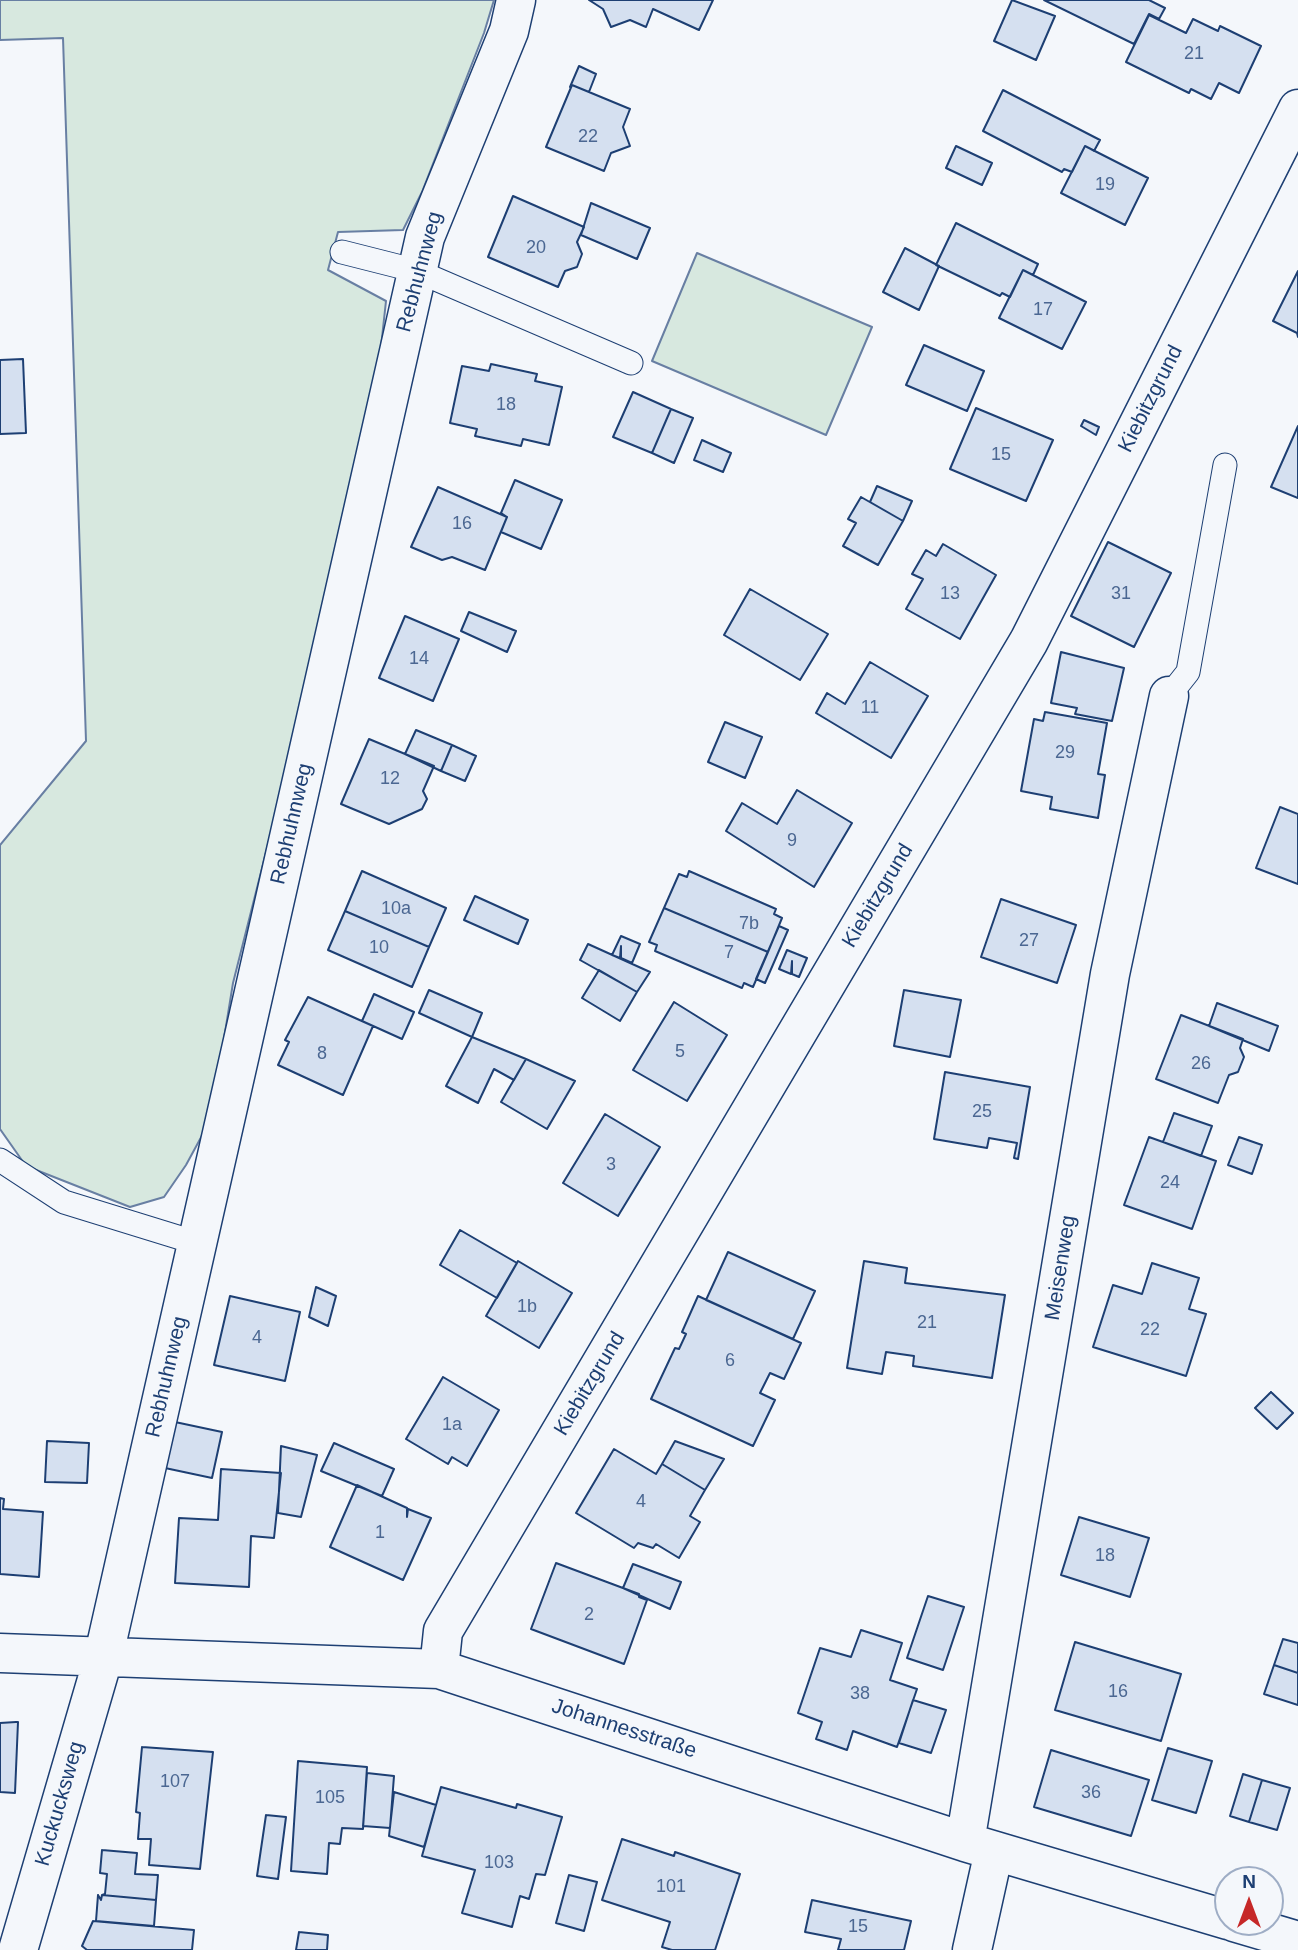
<!DOCTYPE html>
<html>
<head>
<meta charset="utf-8">
<style>
	body { margin:0 }
	#map { position:relative; width:1298px; height:1950px; overflow:hidden; background:#f4f7fb; font-family:Arial,sans-serif }
	canvas { display:block }
	.north { position:absolute; left:1214px; top:1866px; width:70px; height:70px; box-sizing:border-box; background:#f4f7fb; border:2px solid #9eadc5; border-radius:50%; rotate:0deg; font-size:19px; font-weight:700; line-height:28px; text-align:center; color:#1d3f73 }
	.north::after { content:''; display:block; margin:auto; width:24px; height:32px; background:#c62828; clip-path:polygon(50% 0,100% 100%,50% 72%,0 100%) }
</style>
</head>
<body>
<div id="map">
<canvas width="1298" height="1950"></canvas>
<div class="north">N</div>
</div>
<script>
const g = document.querySelector('canvas').getContext('2d');
g.lineJoin = 'round';
function fill(path, color) {
  g.fillStyle = color;
  g.fill(path, 'evenodd');
}
function toPath(rows) {
  const path = new Path2D();
  for (const r of rows) {
    path.moveTo(r[0], r[1]);
    for (let i = 2; i < r.length; i += 2) path.lineTo(r[i], r[i + 1]);
  }
  return path;
}
function strokePath(path, color, width, dash) {
  g.strokeStyle = color;
  g.lineWidth = width;
  g.lineCap = dash ? 'butt' : 'round';
  g.setLineDash(dash || []);
  g.stroke(path);
}
function label(font, color, halo, rows, align = 'center') {
  g.font = font + ' Arial,sans-serif';
  g.lineWidth = 5;
  g.setLineDash([]);
  g.textBaseline = 'middle';
  g.strokeStyle = halo;
  g.fillStyle = color;
  for (const [text, x, y, turn = 0] of rows) {
    g.save();
    g.translate(x, y);
    g.rotate((+turn || 0) * Math.PI / 180);
    g.textAlign = isNaN(turn) ? turn : align;
    if (halo) g.strokeText(text, 0, 0);
    g.fillText(text, 0, 0);
    g.restore();
  }
}
const green = toPath([
	[0,0,494,0,484,33,422,192,403,230,338,232,328,270,386,301,381,347,303,706,233,983,211,1119,186,1165,164,1197,130,1207,26,1166,0,1129,0,845,86,741,63,38,0,40,0,0],
	[697,253,872,327,826,435,652,361,697,253]
]);
fill(green, '#d7e8df');
strokePath(green, '#687fa3', 2);
const building = toPath([
	[589,0,713,0,699,30,653,9,646,27,630,20,611,27,603,9,589,0],
	[1012,0,1055,16,1036,60,994,41,1012,0],
	[1044,0,1149,0,1165,8,1159,19,1149,14,1134,44,1044,0],
	[1149,15,1186,33,1193,19,1218,31,1220,26,1261,46,1239,93,1219,83,1211,99,1191,89,1189,93,1126,62,1149,15],
	[579,66,596,74,589,92,572,85,570,87,579,66],
	[572,85,630,109,623,127,630,146,611,153,604,171,546,147,572,85],
	[1003,90,1100,140,1094,151,1085,146,1072,172,1064,169,1062,172,983,131,1003,90],
	[956,146,992,163,982,185,946,168,956,146],
	[1085,146,1148,178,1125,225,1061,193,1085,146],
	[513,196,584,227,577,242,582,254,577,267,565,271,558,287,488,257,513,196],
	[591,203,650,228,637,259,581,235,591,203],
	[956,223,1038,264,1033,275,1023,270,1010,297,1002,293,1000,296,936,265,956,223],
	[905,248,939,266,919,310,883,292,905,248],
	[1023,270,1086,302,1062,349,999,318,1023,270],
	[1298,271,1298,337,1297,333,1273,321,1298,271],
	[924,345,984,371,967,411,906,385,924,345],
	[23,359,26,433,0,434,0,360,23,359],
	[491,364,537,374,535,381,562,387,549,445,523,439,521,446,475,436,477,429,450,423,462,366,489,371,491,364],
	[633,392,671,409,652,453,613,437,633,392],
	[976,408,1053,440,1026,501,950,469,976,408],
	[671,409,693,418,674,463,652,453,671,409],
	[1084,420,1099,427,1096,435,1081,426,1084,420],
	[1298,426,1298,498,1271,487,1298,426],
	[702,440,731,453,723,472,694,460,702,440],
	[515,480,562,500,541,549,501,532,507,517,501,513,515,480],
	[877,486,912,501,903,521,870,502,877,486],
	[438,487,507,517,485,570,452,557,442,560,411,547,438,487],
	[861,497,903,521,878,565,843,546,856,523,848,519,861,497],
	[1108,542,1171,573,1134,647,1071,616,1108,542],
	[943,544,996,575,960,639,906,609,923,579,912,574,926,550,936,556,943,544],
	[750,589,828,634,800,680,724,635,750,589],
	[469,612,516,631,507,652,461,631,469,612],
	[405,616,459,639,433,701,379,678,405,616],
	[1061,652,1124,668,1112,721,1075,714,1077,708,1051,703,1061,652],
	[870,662,928,696,891,758,816,713,827,693,845,704,870,662],
	[1045,712,1107,723,1098,774,1105,775,1098,818,1050,809,1052,797,1021,791,1034,719,1043,721,1045,712],
	[725,722,762,737,745,778,708,762,725,722],
	[416,730,452,745,441,771,405,754,416,730],
	[369,739,434,766,423,791,427,799,422,809,389,824,341,804,369,739],
	[452,745,476,756,465,781,441,771,452,745],
	[797,790,852,823,814,887,726,831,742,803,777,824,797,790],
	[1280,807,1298,814,1298,884,1256,868,1280,807],
	[362,871,446,908,429,947,345,911,362,871],
	[689,871,776,909,774,914,782,918,768,952,664,908,679,874,687,877,689,871],
	[475,896,528,920,518,944,464,920,475,896],
	[1001,899,1076,925,1057,983,981,957,1001,899],
	[664,908,768,952,753,987,744,983,742,988,655,951,657,945,649,942,664,908],
	[345,911,429,947,412,987,328,950,345,911],
	[779,926,788,930,765,983,756,979,779,926],
	[621,936,640,944,632,963,621,958,621,946,620,958,612,955,621,936],
	[588,944,650,972,637,992,580,960,588,944],
	[787,950,807,958,799,977,792,974,792,961,791,974,779,969,787,950],
	[599,970,637,992,620,1021,582,998,599,970],
	[429,990,482,1013,472,1037,419,1013,429,990],
	[904,990,961,1000,950,1057,894,1046,904,990],
	[374,994,414,1012,402,1039,362,1021,374,994],
	[308,997,373,1026,343,1095,278,1065,289,1042,285,1040,308,997],
	[674,1002,727,1035,687,1101,633,1070,674,1002],
	[1217,1003,1278,1026,1269,1051,1209,1026,1217,1003],
	[1181,1015,1243,1039,1240,1048,1244,1057,1238,1072,1229,1075,1218,1103,1156,1079,1181,1015],
	[472,1037,526,1059,514,1080,494,1069,478,1103,446,1086,472,1037],
	[526,1059,575,1081,547,1129,501,1102,526,1059],
	[945,1072,1030,1087,1018,1159,1014,1158,1017,1143,989,1138,987,1148,934,1139,945,1072],
	[1174,1113,1212,1126,1201,1156,1163,1142,1174,1113],
	[605,1114,660,1147,618,1216,563,1183,605,1114],
	[1149,1137,1216,1161,1192,1229,1124,1205,1149,1137],
	[1239,1137,1262,1145,1252,1174,1228,1165,1239,1137],
	[460,1230,517,1263,497,1298,440,1265,460,1230],
	[728,1252,815,1291,793,1339,706,1300,728,1252],
	[518,1261,572,1293,539,1348,486,1316,518,1261],
	[864,1261,907,1268,905,1283,1005,1295,992,1378,913,1366,914,1356,886,1352,882,1374,847,1368,864,1261],
	[1152,1263,1199,1278,1189,1309,1206,1314,1186,1376,1093,1347,1113,1285,1142,1294,1152,1263],
	[316,1287,336,1296,328,1326,309,1317,316,1287],
	[230,1296,300,1312,285,1381,214,1365,230,1296],
	[698,1296,801,1343,784,1379,770,1373,760,1393,775,1400,753,1446,651,1399,675,1348,679,1349,686,1334,682,1332,698,1296],
	[443,1377,499,1410,467,1466,452,1457,448,1464,406,1439,443,1377],
	[1271,1392,1293,1413,1277,1429,1255,1408,1271,1392],
	[175,1422,222,1432,212,1478,165,1468,175,1422],
	[47,1441,89,1443,87,1483,45,1482,47,1441],
	[675,1441,724,1459,705,1490,662,1464,675,1441],
	[334,1443,394,1469,382,1496,321,1471,334,1443],
	[281,1446,317,1455,301,1517,278,1513,281,1446],
	[614,1449,656,1474,662,1464,705,1490,690,1516,700,1522,679,1558,656,1544,653,1548,638,1543,634,1548,576,1513,614,1449],
	[221,1469,281,1473,274,1538,251,1536,249,1587,175,1583,179,1518,218,1520,221,1469],
	[357,1485,407,1508,407,1517,408,1509,431,1518,403,1580,330,1547,357,1485],
	[0,1498,4,1499,3,1509,43,1512,39,1577,0,1574,0,1498],
	[1079,1517,1149,1538,1130,1597,1061,1575,1079,1517],
	[556,1563,639,1594,639,1597,647,1600,624,1664,531,1629,556,1563],
	[633,1564,681,1582,670,1609,623,1588,633,1564],
	[928,1596,964,1607,943,1670,907,1658,928,1596],
	[861,1630,902,1643,890,1680,917,1689,897,1747,853,1731,847,1750,816,1739,822,1722,798,1713,820,1648,851,1657,861,1630],
	[1283,1639,1298,1643,1298,1673,1274,1665,1283,1639],
	[1075,1642,1181,1674,1161,1741,1055,1710,1075,1642],
	[1274,1665,1298,1673,1298,1705,1264,1694,1274,1665],
	[913,1700,946,1710,931,1753,899,1743,913,1700],
	[16,1722,18,1722,15,1793,0,1792,0,1723,16,1722],
	[142,1747,213,1752,200,1869,149,1865,151,1839,138,1839,140,1813,136,1812,142,1747],
	[1168,1748,1212,1761,1196,1813,1152,1800,1168,1748],
	[1051,1750,1149,1780,1131,1836,1034,1807,1051,1750],
	[298,1761,367,1767,363,1829,342,1828,340,1844,329,1843,327,1874,291,1871,298,1761],
	[367,1773,394,1776,390,1828,363,1826,367,1773],
	[1243,1774,1262,1780,1249,1822,1230,1816,1243,1774],
	[1262,1780,1290,1788,1277,1830,1249,1822,1262,1780],
	[441,1787,516,1808,517,1804,562,1817,545,1875,536,1874,529,1899,520,1896,512,1927,462,1913,475,1870,422,1856,441,1787],
	[394,1792,436,1805,424,1847,389,1836,394,1792],
	[266,1815,286,1817,278,1879,257,1876,266,1815],
	[622,1839,674,1856,675,1852,740,1874,715,1950,672,1950,662,1947,670,1922,602,1900,622,1839],
	[102,1850,137,1853,135,1874,158,1875,156,1900,102,1895,105,1894,107,1874,100,1873,102,1850],
	[569,1875,597,1882,584,1931,556,1923,569,1875],
	[98,1895,101,1900,102,1895,156,1900,154,1926,96,1921,98,1895],
	[812,1900,911,1921,904,1950,838,1950,841,1939,805,1932,812,1900],
	[93,1921,194,1930,192,1950,87,1950,82,1946,93,1921],
	[299,1932,328,1935,327,1950,296,1950,299,1932]
]);
fill(building, '#d5e0f0');
strokePath(building, '#1d3f73', 2);
const service = toPath([
	[342,252,417,271,631,363],
	[1169,696,1188,672,1225,465],
	[0,1160,64,1202,197,1243]
]);
const minor = toPath([
	[0,1653,439,1669,965,1842,1228,1920],
	[439,1669,443,1631,1029,641,1298,109],
	[965,1842,1110,974,1169,696],
	[1234,1922,1298,1941],
	[18,1950,103,1659,425,237,509,31,516,0],
	[972,1950,994,1851]
]);
strokePath(service, '#1d3f73', 25);
strokePath(minor, '#1d3f73', 41);
strokePath(service, '#f4f7fb', 23);
strokePath(minor, '#f4f7fb', 38);
label('18px', '#4b6792', null, [
	["21",1194,54],
	["22",588,137],
	["19",1105,185],
	["20",536,248],
	["17",1043,310],
	["18",506,405],
	["15",1001,455],
	["16",462,524],
	["13",950,594],
	["31",1121,594],
	["14",419,659],
	["11",870,708],
	["29",1065,753],
	["12",390,779],
	["9",792,841],
	["10a",396,909],
	["7b",749,924],
	["27",1029,941],
	["10",379,948],
	["7",729,953],
	["5",680,1052],
	["8",322,1054],
	["26",1201,1064],
	["25",982,1112],
	["3",611,1165],
	["24",1170,1183],
	["1b",527,1307],
	["21",927,1323],
	["22",1150,1330],
	["4",257,1338],
	["6",730,1361],
	["1a",452,1425],
	["4",641,1502],
	["1",380,1533],
	["18",1105,1556],
	["2",589,1615],
	["16",1118,1692],
	["38",860,1694],
	["107",175,1782],
	["36",1091,1793],
	["105",330,1798],
	["103",499,1863],
	["101",671,1887],
	["15",858,1927]
]);
label('21px', '#1d3f73', '#f4f7fb', [
	["Rebhuhnweg",420,272,-75],
	["Kiebitzgrund",1151,399,-63],
	["Rebhuhnweg",292,824,-77],
	["Kiebitzgrund",878,896,-59],
	["Meisenweg",1061,1268,-81],
	["Rebhuhnweg",167,1377,-77],
	["Kiebitzgrund",590,1384,-59],
	["Johannesstraße",624,1729,18],
	["Kuckucksweg",60,1804,-74]
]);
</script>
</body>
</html>
